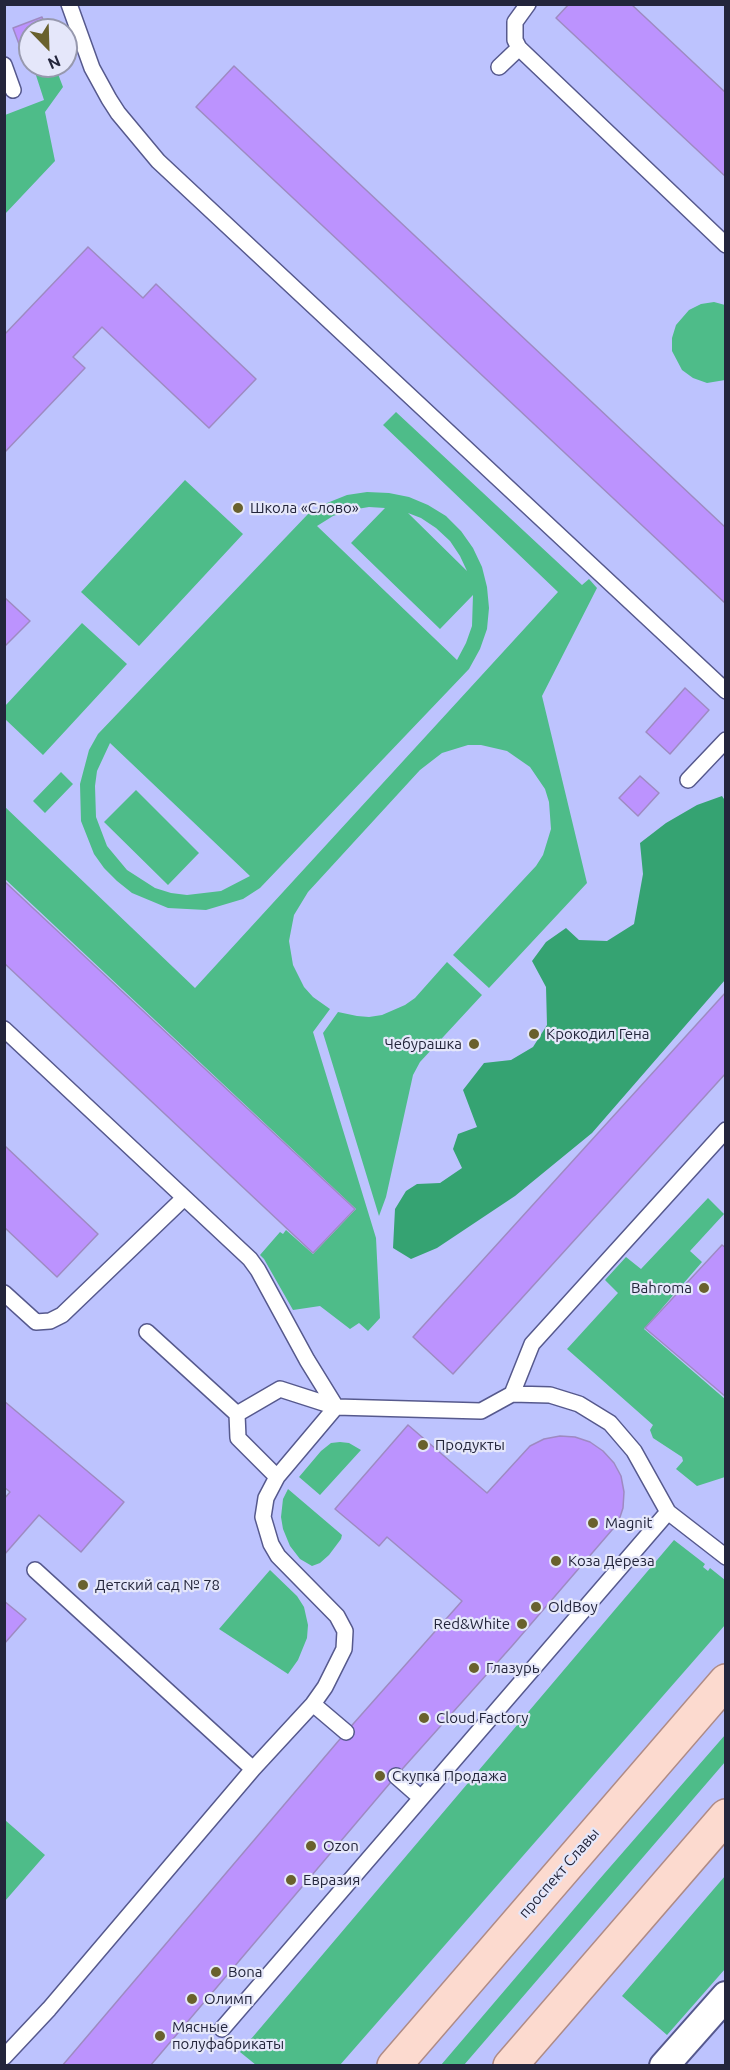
<!DOCTYPE html>
<html>
<head>
<meta charset="utf-8">
<style>
	body { margin:0 }
	#map { position:relative; width:730px; height:2070px; overflow:hidden; background:#bdc3fe; font-family:Ubuntu,sans-serif }
	canvas { display:block }
	.frame { position:absolute; inset:0; border:6px solid #23253b; pointer-events:none }
	.north { position:absolute; left:18px; top:18px; width:60px; height:60px; box-sizing:border-box; background:#e5e7fa; border:2px solid #9799ae; border-radius:50%; rotate:157deg; font-size:16px; font-weight:700; line-height:24px; text-align:center; color:#23253b }
	.north::after { content:''; display:block; margin:auto; width:21px; height:27px; background:#69612d; clip-path:polygon(50% 0,100% 100%,50% 72%,0 100%) }
</style>
</head>
<body>
<div id="map">
<canvas width="730" height="2070"></canvas>
<div class="frame"></div>
<div class="north">N</div>
</div>
<script>
const g = document.querySelector('canvas').getContext('2d');
g.lineJoin = 'round';
function fill(path, color) {
  g.fillStyle = color;
  g.fill(path, 'evenodd');
}
function toPath(rows) {
  const path = new Path2D();
  for (const r of rows) {
    path.moveTo(r[0], r[1]);
    for (let i = 2; i < r.length; i += 2) path.lineTo(r[i], r[i + 1]);
  }
  return path;
}
function strokePath(path, color, width, dash) {
  g.strokeStyle = color;
  g.lineWidth = width;
  g.lineCap = dash ? 'butt' : 'round';
  g.setLineDash(dash || []);
  g.stroke(path);
}
function label(font, color, halo, rows, align = 'center') {
  g.font = font + ' Ubuntu,sans-serif';
  g.lineWidth = 4.5;
  g.setLineDash([]);
  g.textBaseline = 'middle';
  g.strokeStyle = halo;
  g.fillStyle = color;
  for (const [text, x, y, turn = 0] of rows) {
    g.save();
    g.translate(x, y);
    g.rotate((+turn || 0) * Math.PI / 180);
    g.textAlign = isNaN(turn) ? turn : align;
    if (halo) g.strokeText(text, 0, 0);
    g.fillText(text, 0, 0);
    g.restore();
  }
}
fill(toPath([
	[33,66,55,66,63,87,45,112,55,161,5,214,5,115,44,100],
	[714,302,725,305,725,380,707,383,693,378,682,370,672,351,672,338,676,325,689,310,701,304],
	[396,412,582,585,589,579,597,588,542,696,587,883,489,988,453,955,536,866,543,855,551,829,549,802,545,789,530,767,507,751,481,745,468,745,442,753,420,770,308,892,294,915,289,941,293,965,304,987,313,997,330,1009,313,1032,376,1238,380,1318,368,1331,359,1323,350,1329,320,1306,293,1310,264,1259,260,1255,280,1232,283,1234,286,1230,313,1254,356,1209,5,879,4,806,195,988,558,592,383,425],
	[185,480,243,534,139,646,81,592],
	[367,492,389,493,409,497,428,505,446,516,461,531,473,548,482,567,487,587,489,608,487,629,480,649,469,669,260,888,243,899,206,910,168,908,132,893,117,881,104,868,94,854,81,821,80,784,89,750,98,734,308,514,327,503,347,495],
	[369,507,385,508,351,543,440,629,473,595,472,626,466,643,457,660,317,526,333,516,351,510],
	[408,513,421,518,436,528,450,541,460,556,467,571],
	[110,743,250,876,221,891,187,895,171,893,155,888,127,870,107,846,96,817,95,786,97,771],
	[82,623,127,664,43,755,5,719,5,706],
	[61,772,73,784,45,813,33,801],
	[136,790,199,853,168,885,104,822],
	[447,962,482,995,420,1062,413,1075,386,1197,379,1216,323,1033,338,1012,357,1016,369,1017,382,1015,405,1005,415,998],
	[708,1198,724,1214,690,1251,702,1262,644,1329,725,1399,725,1477,697,1486,676,1469,683,1461,682,1457,653,1438,650,1430,653,1425,567,1349,618,1293,605,1280,626,1257,641,1269],
	[340,1442,349,1443,361,1450,320,1495,299,1477,321,1451,331,1443],
	[288,1489,342,1535,341,1539,329,1555,320,1563,312,1566,300,1559,290,1546,283,1529,281,1517,283,1499],
	[674,1540,705,1564,703,1567,708,1571,710,1568,725,1580,725,1625,340,2065,256,2065,240,2052],
	[270,1570,297,1596,304,1607,308,1625,307,1638,298,1660,288,1674,219,1629],
	[725,1735,725,1762,464,2065,441,2065,597,1882],
	[5,1820,45,1855,5,1901],
	[725,1876,725,1969,667,2035,622,1996]
]), '#4ebc89');
fill(toPath([
	[722,796,726,802,725,980,592,1133,515,1196,437,1248,411,1259,393,1248,395,1209,406,1191,417,1184,440,1183,462,1168,453,1149,458,1134,477,1127,463,1090,484,1063,511,1060,533,1047,547,1025,546,987,532,961,546,942,566,928,579,940,607,941,634,924,643,874,640,843,666,823,697,805]
]), '#35a372');
const building = toPath([
	[569,4,631,4,726,93,726,177,556,18,569,4],
	[42,17,47,30,30,30,30,58,25,60,13,28,42,17],
	[234,66,726,528,726,604,196,107,234,66],
	[88,247,143,298,156,284,256,379,209,428,102,327,73,357,85,368,4,453,4,335,88,247],
	[4,597,30,621,4,647,4,597],
	[685,688,709,710,670,754,646,732,685,688],
	[640,776,659,793,638,816,619,798,640,776],
	[4,881,355,1209,313,1253,4,963,4,881],
	[726,992,726,1073,453,1374,413,1337,726,992],
	[4,1145,98,1234,57,1277,4,1227,4,1145],
	[722,1245,726,1248,726,1397,645,1328,722,1245],
	[4,1401,124,1502,81,1552,39,1515,4,1555,4,1499,10,1492,4,1487,4,1401],
	[408,1425,487,1493,530,1446,544,1439,560,1436,575,1437,590,1442,603,1451,614,1463,621,1476,624,1492,623,1508,618,1523,512,1646,396,1776,150,2066,62,2066,346,1732,462,1601,387,1537,379,1546,335,1509,408,1425],
	[4,1601,26,1619,4,1644,4,1601]
]);
fill(building, '#bc93fe');
strokePath(building, '#9e8ac2', 1.5);
const service = toPath([
	[69,4,92,68,109,99,118,113,158,161,726,691],
	[528,4,515,22,515,40,519,48,726,245],
	[4,65,13,90],
	[499,67,519,48],
	[688,780,726,740],
	[4,1029,250,1259,258,1270,307,1360,336,1407,481,1411,512,1394,550,1395,579,1404,610,1423,634,1451,668,1512,726,1557],
	[4,1293,36,1322,50,1321,62,1315,184,1198],
	[147,1332,237,1414,238,1438,277,1477],
	[512,1394,532,1344,726,1130],
	[35,1570,253,1769],
	[313,1704,346,1732],
	[396,1776,421,1798],
	[222,2029,668,1512],
	[4,2057,49,2009,253,1769,313,1704,325,1687,344,1649,345,1631,337,1616,278,1556,271,1544,263,1517,266,1498,277,1477,336,1407,280,1389,237,1414]
]);
const minor = toPath([
	[664,2066,726,1996]
]);
const primary = toPath([
	[394,2066,726,1681],
	[510,2066,726,1816]
]);
strokePath(service, '#56598d', 18);
strokePath(minor, '#56598d', 32);
strokePath(primary, '#af8b86', 36);
strokePath(service, '#fff', 15);
strokePath(minor, '#fff', 28);
strokePath(primary, '#fcdacf', 33);
for (const [x, y, r, color] of [
	[238,508,6,"#69612d"],
	[534,1034,6,"#69612d"],
	[474,1044,6,"#69612d"],
	[704,1288,6,"#69612d"],
	[423,1445,6,"#69612d"],
	[593,1523,6,"#69612d"],
	[556,1561,6,"#69612d"],
	[83,1585,6,"#69612d"],
	[536,1607,6,"#69612d"],
	[522,1624,6,"#69612d"],
	[474,1668,6,"#69612d"],
	[424,1718,6,"#69612d"],
	[380,1776,6,"#69612d"],
	[311,1846,6,"#69612d"],
	[291,1880,6,"#69612d"],
	[216,1972,6,"#69612d"],
	[192,1999,6,"#69612d"],
	[160,2036,6,"#69612d"]
]) {
  const dot = new Path2D();
  dot.arc(x, y, r, 0, 2 * Math.PI);
  g.fillStyle = color;
  g.fill(dot);
  strokePath(dot, '#e5e7fa', 2);
}
label('15px', '#23253b', '#e5e7fa', [
	["Школа «Слово»",250,508],
	["Крокодил Гена",546,1034],
	["Чебурашка",462,1044,"right"],
	["Bahroma",692,1288,"right"],
	["Продукты",435,1445],
	["Magnit",605,1523],
	["Коза Дереза",568,1561],
	["Детский сад № 78",95,1585],
	["OldBoy",548,1607],
	["Red&White",510,1624,"right"],
	["Глазурь",486,1668],
	["Cloud Factory",436,1718],
	["Скупка Продажа",392,1776],
	["Ozon",323,1846],
	["Евразия",303,1880],
	["Bona",228,1972],
	["Олимп",204,1999],
	["Мясные",172,2027],
	["полуфабрикаты",172,2044]
], 'left');
label('15px', '#23253b', '#e5e7fa', [
	["проспект Славы",559,1873,-49]
]);
</script>
</body>
</html>
